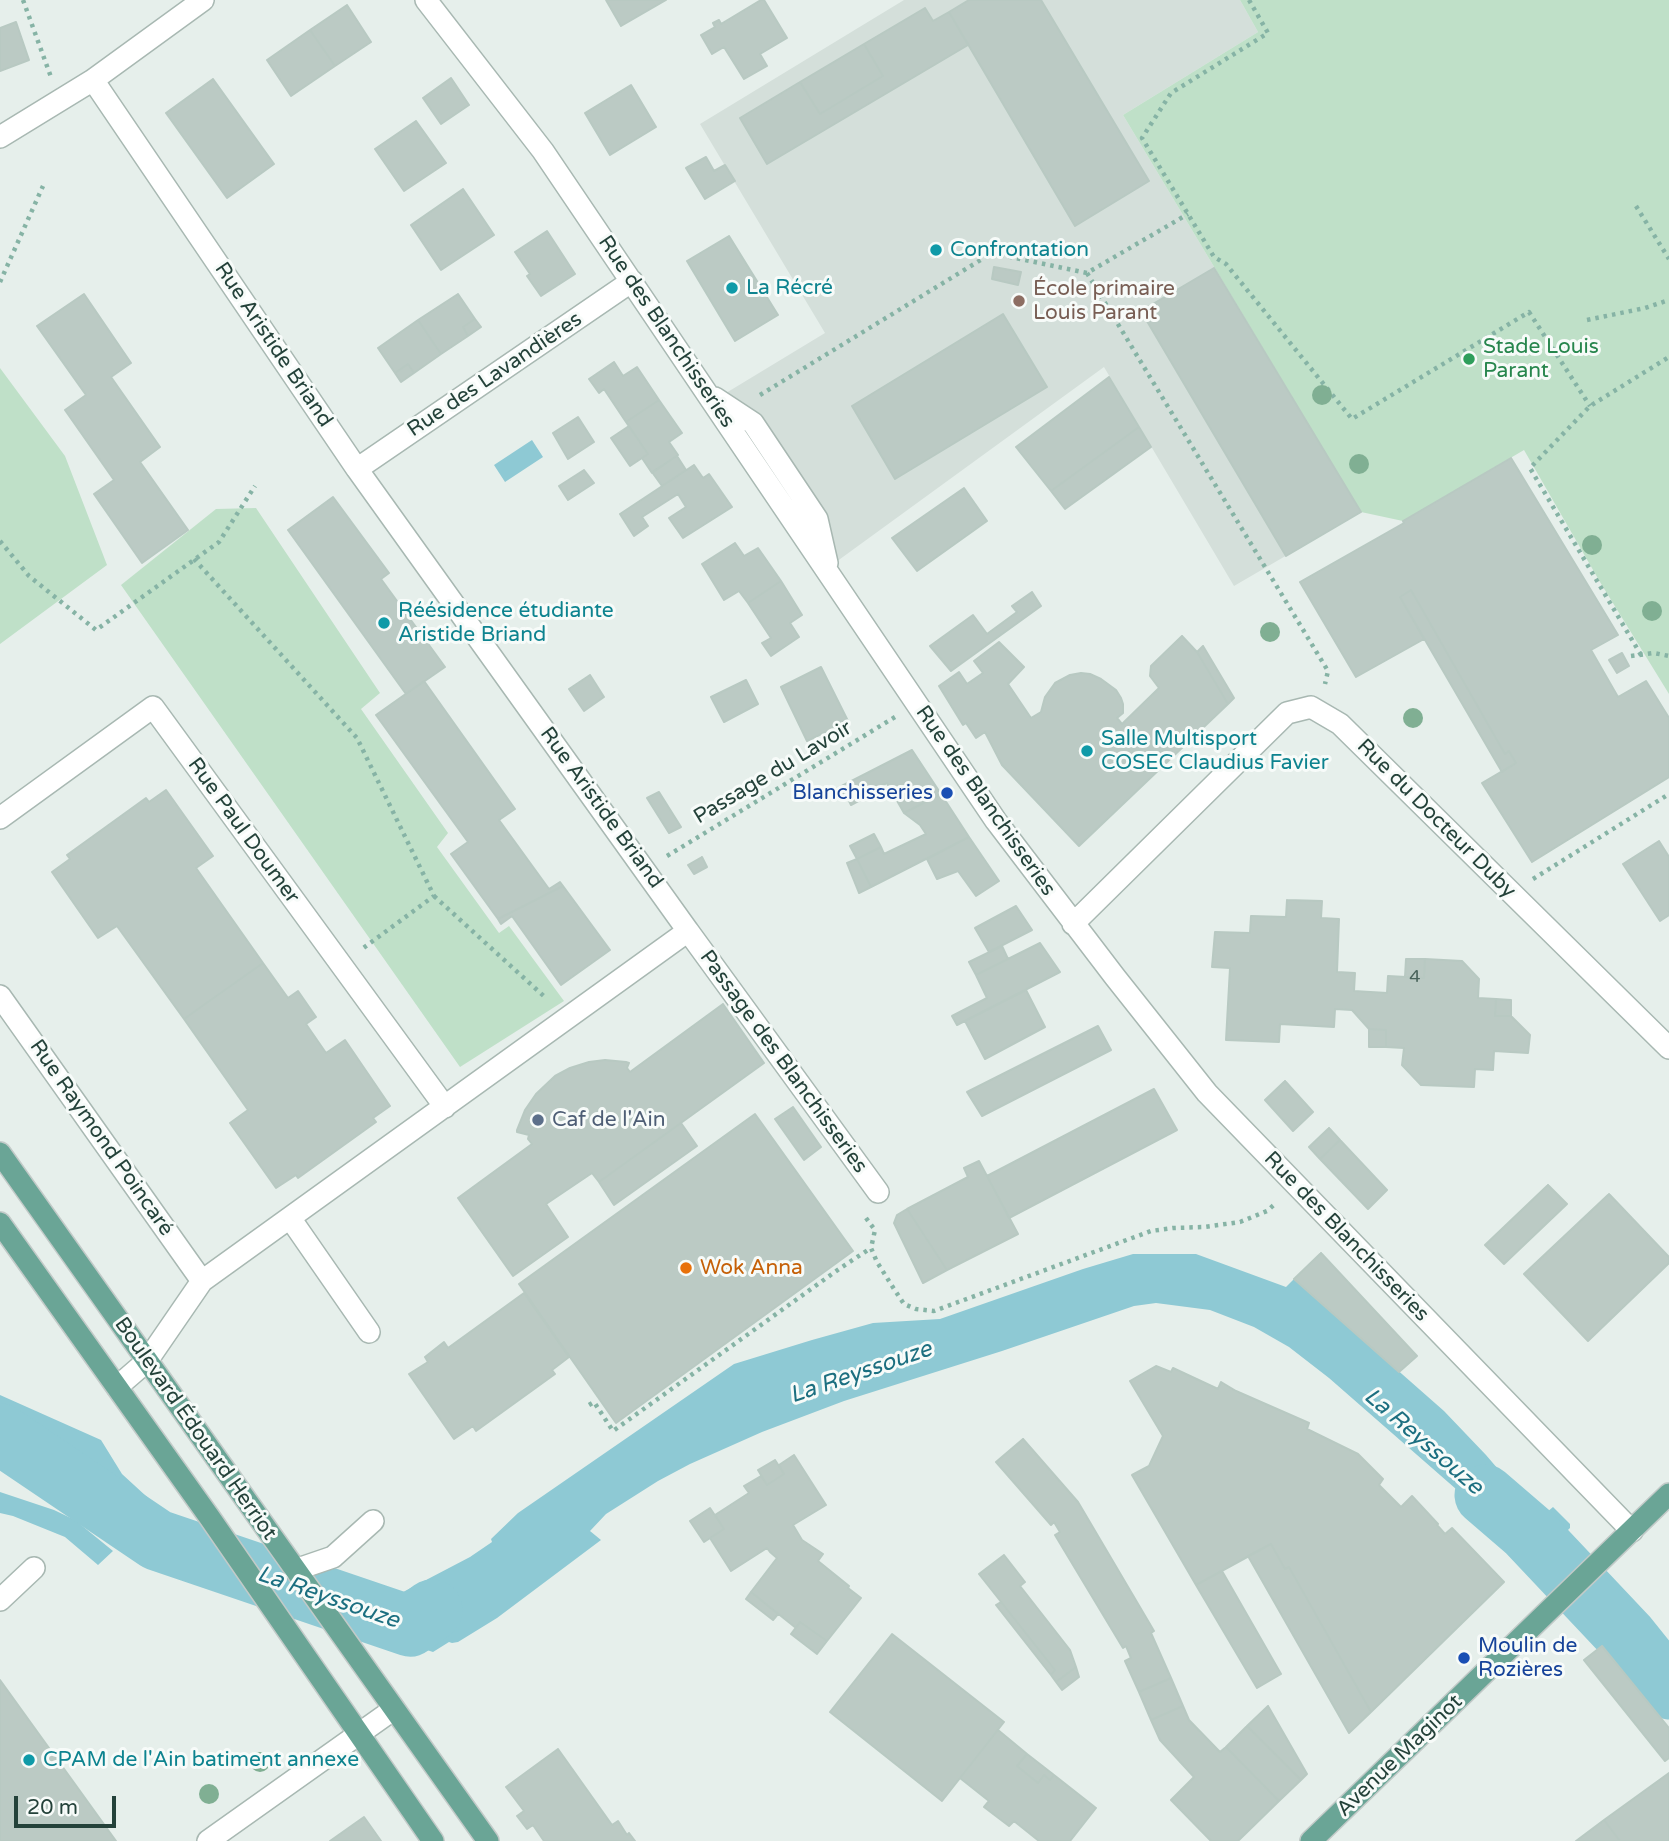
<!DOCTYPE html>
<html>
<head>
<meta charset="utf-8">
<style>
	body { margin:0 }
	#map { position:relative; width:1669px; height:1841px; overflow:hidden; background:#e6efeb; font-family:"Varela Round",sans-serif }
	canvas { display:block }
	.scale { position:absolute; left:14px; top:1796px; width:102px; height:32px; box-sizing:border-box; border:4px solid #24423a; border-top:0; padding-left:9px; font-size:21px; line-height:24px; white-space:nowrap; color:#24423a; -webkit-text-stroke:5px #f7fbf9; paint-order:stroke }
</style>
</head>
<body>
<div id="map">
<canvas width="1669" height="1841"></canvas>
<div class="scale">20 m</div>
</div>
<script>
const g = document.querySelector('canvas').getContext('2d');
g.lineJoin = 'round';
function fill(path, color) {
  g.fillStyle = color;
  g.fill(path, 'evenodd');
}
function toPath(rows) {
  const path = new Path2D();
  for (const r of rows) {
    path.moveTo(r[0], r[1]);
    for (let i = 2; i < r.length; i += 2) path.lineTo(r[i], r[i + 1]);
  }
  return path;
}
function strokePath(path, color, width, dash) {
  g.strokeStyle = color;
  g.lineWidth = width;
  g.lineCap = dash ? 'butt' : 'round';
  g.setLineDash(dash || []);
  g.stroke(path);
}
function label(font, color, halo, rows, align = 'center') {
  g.font = font + ' "Varela Round",sans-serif';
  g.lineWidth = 6;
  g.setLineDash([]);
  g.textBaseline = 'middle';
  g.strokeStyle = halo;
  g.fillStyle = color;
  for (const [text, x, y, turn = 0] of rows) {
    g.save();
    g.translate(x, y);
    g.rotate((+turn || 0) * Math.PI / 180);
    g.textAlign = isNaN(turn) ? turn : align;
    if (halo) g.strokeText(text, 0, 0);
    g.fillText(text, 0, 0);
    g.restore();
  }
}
fill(toPath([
	[904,0,1240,0,1258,32,1123,115,1361,512,1234,586,1104,367,836,562,726,393,825,333,700,124]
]), '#d4dfda');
fill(toPath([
	[1240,0,1669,0,1669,694,1600,582,1524,450,1403,521,1361,512,1123,115,1258,32],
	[0,368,65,456,107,565,0,644],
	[256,508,380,693,361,709,448,833,437,847,499,933,509,926,564,1001,460,1067,121,585,216,509]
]), '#bfe0c8');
fill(toPath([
	[532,440,543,457,505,482,494,465],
	[1133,1254,1196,1254,1286,1287,1294,1279,1444,1411,1486,1455,1540,1518,1553,1507,1570,1524,1570,1528,1533,1564,1480,1510,1329,1378,1289,1347,1254,1327,1210,1310,1156,1303,1134,1306,1002,1351,844,1401,762,1432,690,1464,658,1481,606,1514,590,1531,601,1540,497,1618,458,1642,452,1643,449,1642,433,1652,372,1632,344,1591,384,1602,470,1557,492,1542,491,1539,518,1513,734,1364,812,1340,873,1323,940,1319,1083,1269],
	[0,1395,101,1440,122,1474,183,1530,218,1579,190,1567,204,1587,178,1575,141,1549,55,1479,0,1457],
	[0,1492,54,1510,75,1520,113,1551,98,1565,65,1537,13,1516,0,1513],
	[1631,1611,1669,1663,1669,1717,1605,1636]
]), '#8ec9d4');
strokePath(toPath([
	[0,1434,157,1540,410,1626,432,1610],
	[1485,1495,1528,1532,1627,1637,1669,1689]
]), '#8ec9d4', 61);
const building = toPath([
	[606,0,666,0,621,26,606,0],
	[761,0,764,0,787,38,760,54,767,66,744,79,724,47,712,54,701,35,715,27,713,23,719,20,721,24,761,0],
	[969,0,1041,0,1149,181,1075,226,949,12,969,0],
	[347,5,371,42,335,66,310,30,347,5],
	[925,8,933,21,949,12,968,45,767,164,740,118,800,82,820,114,883,76,864,44,925,8],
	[16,22,29,60,0,71,0,28,16,22],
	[310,30,335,66,291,96,267,60,310,30],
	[864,44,883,76,820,114,800,82,864,44],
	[451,78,469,105,441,124,423,98,451,78],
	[213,79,274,164,227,198,166,113,213,79],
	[631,85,656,127,610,155,585,113,631,85],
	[416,121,446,163,404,191,375,149,416,121],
	[706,157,714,171,725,165,735,181,705,199,686,168,706,157],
	[463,189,494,235,441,270,411,225,463,189],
	[547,231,575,274,541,296,527,276,530,274,515,252,547,231],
	[729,236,778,315,735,341,687,261,729,236],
	[994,267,1021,272,1018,285,992,279,994,267],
	[1214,268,1361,512,1286,556,1141,311,1214,268],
	[84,294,131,363,111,377,160,447,140,462,188,530,142,563,94,494,114,480,65,410,86,395,37,326,84,294],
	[458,294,475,319,463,327,468,336,441,354,418,320,458,294],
	[1003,314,1047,387,895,479,852,406,1003,314],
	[475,319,481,327,468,336,463,327,475,319],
	[418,320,441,354,414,373,408,364,395,373,378,348,418,320],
	[614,362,623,376,637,367,659,400,626,422,604,389,599,393,589,379,614,362],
	[408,364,414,373,401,382,395,373,408,364],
	[1109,377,1139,427,1051,491,1016,447,1109,377],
	[659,400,682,433,669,442,678,455,652,473,642,458,648,454,626,422,659,400],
	[578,417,594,442,568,459,553,433,578,417],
	[629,426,648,454,630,466,611,438,629,426],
	[1139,427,1151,447,1065,509,1051,491,1139,427],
	[677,456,686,470,662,486,652,472,677,456],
	[1511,458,1618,635,1591,650,1618,697,1646,681,1669,718,1669,777,1532,862,1482,783,1516,763,1509,751,1505,754,1411,590,1400,597,1424,639,1356,677,1300,582,1404,523,1403,521,1511,458],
	[694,465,703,478,709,474,732,507,683,538,669,518,686,507,678,494,642,517,648,526,634,536,620,514,694,465],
	[584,470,594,483,568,500,559,486,584,470],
	[964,488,987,521,917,571,892,538,964,488],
	[333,497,389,573,381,579,445,667,406,694,288,530,333,497],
	[735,543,744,556,758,548,781,581,748,603,739,591,724,600,702,564,735,543],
	[781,581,802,615,790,623,799,637,771,656,762,643,771,638,748,603,781,581],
	[1411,590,1505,754,1509,751,1516,763,1502,772,1400,597,1411,590],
	[1032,592,1041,606,951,671,930,646,973,615,987,634,1017,612,1012,606,1032,592],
	[1182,636,1197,652,1228,704,1079,846,1002,765,985,732,976,738,966,723,963,725,939,686,959,672,967,684,983,673,974,661,999,642,1024,667,1008,684,1031,718,1041,712,1045,697,1055,683,1070,675,1081,673,1090,674,1101,679,1116,690,1121,698,1123,704,1123,713,1117,718,1122,724,1159,688,1150,676,1151,666,1182,636],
	[1203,646,1234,698,1228,704,1197,652,1203,646],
	[1622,653,1629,666,1617,673,1609,660,1622,653],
	[821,667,848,721,807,741,781,687,821,667],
	[590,675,604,697,584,711,569,689,590,675],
	[746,680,758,704,724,722,711,697,746,680],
	[424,681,515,809,499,820,549,889,560,882,563,886,498,919,451,854,468,842,376,715,424,681],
	[912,750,941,794,904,813,887,783,862,795,864,798,851,805,845,793,833,799,830,792,912,750],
	[166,790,213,856,196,868,263,963,184,1019,117,926,98,938,52,872,70,859,67,855,146,798,149,802,166,790],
	[659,792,681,827,669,833,647,798,659,792],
	[941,794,969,837,871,887,857,859,881,847,884,854,926,834,920,825,904,813,941,794],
	[874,834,881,847,857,859,850,846,874,834],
	[969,837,999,881,976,896,958,871,937,879,927,859,969,837],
	[1659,841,1669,857,1669,915,1660,921,1623,864,1659,841],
	[702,857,707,867,694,874,688,865,702,857],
	[857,859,871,887,859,893,847,863,857,859],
	[563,886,610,950,561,985,512,916,501,924,498,919,563,886],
	[1287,900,1322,901,1321,918,1339,919,1337,972,1355,973,1354,991,1387,993,1388,976,1424,978,1425,959,1462,961,1479,979,1478,998,1496,999,1495,1016,1511,1016,1530,1035,1528,1053,1494,1051,1493,1070,1475,1069,1474,1087,1421,1085,1402,1065,1404,1048,1386,1047,1386,1030,1369,1029,1352,1010,1335,1009,1334,1027,1280,1024,1279,1042,1226,1040,1230,968,1212,967,1215,932,1250,933,1251,916,1286,917,1287,900],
	[1016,906,1032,930,989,952,975,928,1016,906],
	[1040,943,1060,972,957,1025,952,1016,987,998,976,975,1040,943],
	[1002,946,1008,959,976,975,969,962,1002,946],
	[1406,959,1425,959,1424,978,1405,977,1406,959],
	[263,963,288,998,298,991,316,1017,306,1024,326,1053,345,1040,390,1106,373,1118,376,1122,298,1178,296,1175,276,1188,230,1123,248,1110,184,1019,263,963],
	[1026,990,1045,1027,985,1059,965,1021,1026,990],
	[1496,999,1511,1000,1511,1016,1495,1016,1496,999],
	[723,1004,764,1063,599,1182,592,1173,546,1204,568,1237,513,1276,458,1198,532,1144,528,1139,529,1135,517,1132,517,1130,525,1110,536,1094,555,1076,570,1068,589,1062,605,1060,626,1062,629,1063,627,1068,630,1072,723,1004],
	[1098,1026,1111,1050,982,1116,967,1092,1098,1026],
	[1369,1029,1386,1030,1386,1047,1369,1047,1369,1029],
	[1285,1081,1313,1112,1293,1131,1265,1100,1285,1081],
	[1154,1089,1177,1130,1009,1218,987,1176,1154,1089],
	[793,1107,821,1147,804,1160,775,1119,793,1107],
	[755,1114,853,1251,616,1423,519,1284,755,1114],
	[681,1123,697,1146,614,1205,599,1182,681,1123],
	[1329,1128,1340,1140,1320,1159,1309,1147,1329,1128],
	[1340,1140,1387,1190,1368,1209,1320,1159,1340,1140],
	[979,1161,1018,1234,947,1270,907,1209,968,1177,964,1168,979,1161],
	[1548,1185,1567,1204,1504,1264,1485,1245,1548,1185],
	[1609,1194,1669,1257,1669,1263,1588,1341,1524,1274,1609,1194],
	[907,1209,947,1270,923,1283,894,1223,897,1215,907,1209],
	[1321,1253,1417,1356,1399,1372,1294,1279,1321,1253],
	[524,1293,569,1357,552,1370,555,1374,476,1431,473,1426,454,1439,409,1374,428,1362,425,1357,444,1342,448,1348,524,1293],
	[1156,1366,1171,1372,1173,1368,1218,1389,1221,1382,1236,1391,1309,1423,1307,1429,1358,1454,1383,1479,1379,1485,1401,1507,1412,1496,1438,1524,1437,1525,1445,1534,1452,1528,1504,1582,1371,1712,1289,1567,1285,1569,1271,1544,1196,1585,1132,1475,1149,1466,1163,1436,1130,1381,1156,1366],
	[1023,1439,1078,1502,1154,1631,1151,1633,1171,1678,1139,1692,1125,1661,1131,1658,1126,1646,1123,1648,1055,1535,1060,1532,1054,1522,1051,1525,996,1462,1023,1439],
	[794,1455,826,1505,793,1525,802,1540,823,1554,818,1561,849,1586,848,1588,861,1598,827,1641,800,1622,796,1628,751,1592,777,1558,770,1552,767,1548,731,1571,710,1538,724,1529,715,1515,749,1493,744,1486,761,1476,767,1485,784,1474,779,1465,794,1455],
	[775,1460,784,1474,767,1485,758,1470,775,1460],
	[710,1508,724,1529,704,1542,690,1521,710,1508],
	[1271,1544,1285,1569,1289,1567,1371,1712,1349,1733,1248,1556,1271,1544],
	[1004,1555,1025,1582,1020,1586,1070,1650,1076,1667,1056,1682,1051,1675,1055,1670,979,1574,1004,1555],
	[1222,1571,1281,1674,1257,1688,1196,1585,1222,1571],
	[751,1592,778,1614,773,1620,746,1599,751,1592],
	[1001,1602,1055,1670,1051,1675,996,1605,1001,1602],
	[800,1622,827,1641,817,1654,791,1634,800,1622],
	[892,1634,1004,1722,942,1801,830,1712,892,1634],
	[1602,1646,1669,1728,1669,1758,1665,1761,1584,1660,1602,1646],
	[1076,1667,1079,1677,1062,1690,1056,1682,1076,1667],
	[1171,1678,1183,1706,1151,1720,1139,1692,1171,1678],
	[0,1680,116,1841,0,1841,0,1680],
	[1183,1706,1189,1720,1220,1752,1226,1747,1279,1801,1238,1841,1211,1841,1171,1800,1194,1777,1160,1740,1151,1720,1183,1706],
	[1268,1706,1307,1774,1301,1780,1247,1726,1268,1706],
	[1247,1726,1301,1780,1279,1801,1226,1747,1247,1726],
	[998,1730,1027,1754,1017,1766,1038,1783,1044,1775,1050,1780,1054,1775,1096,1808,1070,1841,1039,1841,1014,1821,1009,1826,984,1807,989,1801,960,1778,998,1730],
	[558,1749,612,1825,618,1821,627,1835,629,1833,635,1841,544,1841,533,1825,527,1829,517,1816,524,1811,506,1787,558,1749],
	[1027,1754,1054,1775,1050,1780,1044,1775,1038,1783,1017,1766,1027,1754],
	[1669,1773,1669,1841,1620,1841,1604,1820,1669,1773],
	[364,1817,381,1841,330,1841,364,1817],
	[1604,1820,1620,1841,1576,1841,1604,1820]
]);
fill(building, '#bbcac4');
strokePath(building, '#b8c9c2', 2);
const minor = toPath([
	[426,0,543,151,996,821,1115,977,1207,1093,1632,1531],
	[93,80,357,469,688,931,202,1281,147,1361,117,1387],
	[0,137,93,80,203,0],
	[715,398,753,423,817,519,827,563],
	[357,469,632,281],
	[0,818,153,707,445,1107],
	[1073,924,1287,713,1311,707,1340,724,1669,1048],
	[688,931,878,1192],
	[0,996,202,1281],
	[290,1218,369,1332],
	[295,1570,333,1557,373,1521],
	[0,1600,34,1568],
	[208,1841,394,1709]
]);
const major = toPath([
	[0,1153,488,1841],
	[0,1223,210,1518,433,1841],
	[1311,1841,1669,1494]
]);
strokePath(minor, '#a8b8b2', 24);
strokePath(major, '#c2cac8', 24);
strokePath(toPath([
	[23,0,51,77],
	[1249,0,1268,33,1171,93,1142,138,1214,257,1226,264,1352,419,1529,312,1590,406],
	[1636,206,1669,259],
	[1087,273,1328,671,1325,684],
	[0,282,43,186],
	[1587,320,1645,308,1669,300],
	[760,395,992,253,1087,273,1188,214],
	[0,541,29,576,96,630,219,542,255,486],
	[194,559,357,738,434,896,362,949],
	[1641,655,1530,468,1590,406,1669,357],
	[1631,656,1654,653,1669,656],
	[667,856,895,717],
	[1533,879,1669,794],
	[434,896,547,999],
	[866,1218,875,1230,871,1248,877,1262,894,1289,904,1304,916,1309,934,1311,1151,1231,1173,1228,1204,1227,1240,1222,1267,1211,1276,1203],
	[589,1405,594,1402,613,1431,839,1269,871,1248]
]), '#86b3a5', 4.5, [3.5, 5]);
strokePath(minor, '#fff', 21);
strokePath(major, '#6aa596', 21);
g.fillStyle = '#80af93';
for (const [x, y] of [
	[1322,395],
	[1359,464],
	[1592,545],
	[1652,611],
	[1270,632],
	[1413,718],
	[260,1762],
	[209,1794]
]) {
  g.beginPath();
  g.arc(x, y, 10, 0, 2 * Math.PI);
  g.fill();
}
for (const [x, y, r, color] of [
	[936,250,7,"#0f9aa8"],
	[732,288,7,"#0f9aa8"],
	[1019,301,7,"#8d6e63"],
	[1469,359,7,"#2e9e5b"],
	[384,623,7,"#0f9aa8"],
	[1087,751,7,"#0f9aa8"],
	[947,793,7,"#1a4fb4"],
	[538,1120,7,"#5c6f8a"],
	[686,1268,7,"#e8710a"],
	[1464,1658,7,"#1a4fb4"],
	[29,1760,7,"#0f9aa8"]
]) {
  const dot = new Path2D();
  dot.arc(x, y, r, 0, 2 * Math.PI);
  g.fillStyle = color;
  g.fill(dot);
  strokePath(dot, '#f7fbf9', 2.5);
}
label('18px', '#4a645c', null, [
	["4",1415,977]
]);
label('21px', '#0d838f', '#f7fbf9', [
	["Confrontation",950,250],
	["La Récré",746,288],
	["Réésidence étudiante",398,611],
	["Aristide Briand",398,635],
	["Salle Multisport",1101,739],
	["COSEC Claudius Favier",1101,763],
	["CPAM de l'Ain batiment annexe",43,1760]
], 'left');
label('21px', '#785e54', '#f7fbf9', [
	["École primaire",1033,289],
	["Louis Parant",1033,313]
], 'left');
label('21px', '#24423a', '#f7fbf9', [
	["Rue des Blanchisseries",666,332,56],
	["Rue Aristide Briand",273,345,56],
	["Rue des Lavandières",495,375,-34],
	["Passage du Lavoir",773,773,-31],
	["Rue des Blanchisseries",985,801,55],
	["Rue Aristide Briand",601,808,54],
	["Rue du Docteur Duby",1436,819,45],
	["Rue Paul Doumer",243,831,54],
	["Passage des Blanchisseries",783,1062,54],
	["Rue Raymond Poincaré",101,1138,55],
	["Rue des Blanchisseries",1346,1237,46],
	["Boulevard Édouard Herriot",195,1429,55],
	["Avenue Maginot",1400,1756,-44]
]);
label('21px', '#27864d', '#f7fbf9', [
	["Stade Louis",1483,347],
	["Parant",1483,371]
], 'left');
label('21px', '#164399', '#f7fbf9', [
	["Blanchisseries",933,793],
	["Moulin de",1478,1646,"left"],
	["Rozières",1478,1670,"left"]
], 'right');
label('21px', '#4e5e75', '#f7fbf9', [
	["Caf de l'Ain",552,1120]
], 'left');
label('21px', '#c56008', '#f7fbf9', [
	["Wok Anna",700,1268]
], 'left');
label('italic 23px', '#1c6f80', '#f7fbf9', [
	["La Reyssouze",861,1373,-19],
	["La Reyssouze",1423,1442,41],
	["La Reyssouze",328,1598,19]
]);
</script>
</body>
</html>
